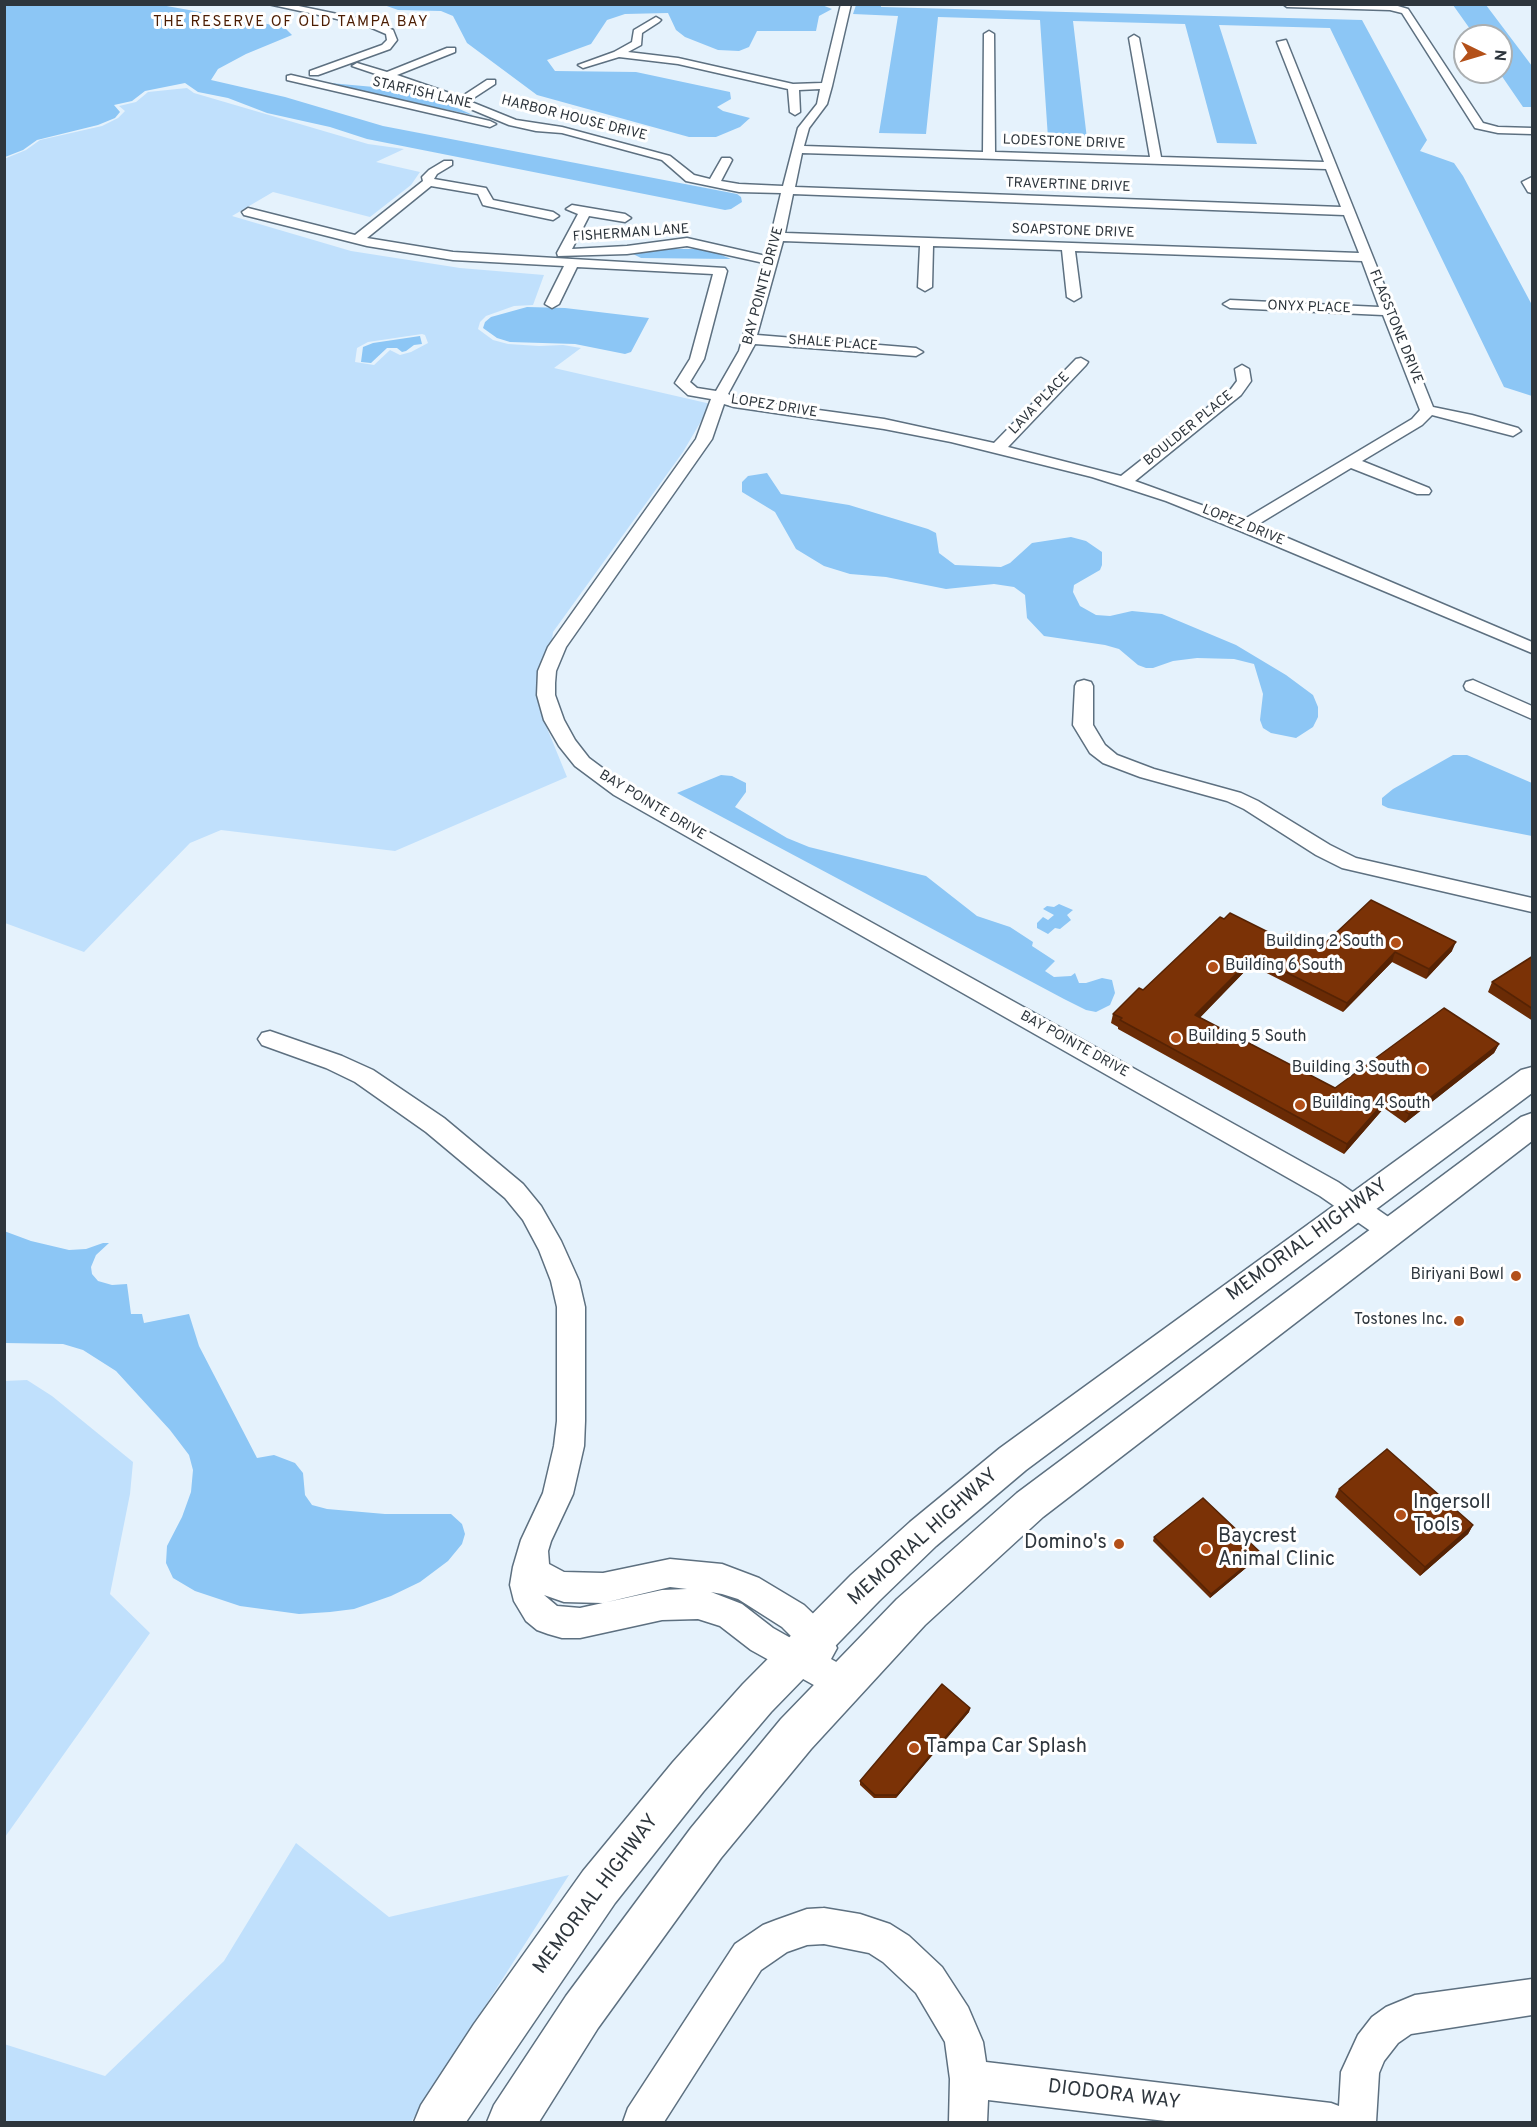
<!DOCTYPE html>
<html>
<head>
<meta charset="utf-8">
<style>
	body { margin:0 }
	#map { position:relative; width:1537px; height:2127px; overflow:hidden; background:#e5f2fc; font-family:Overpass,sans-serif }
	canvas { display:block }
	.frame { position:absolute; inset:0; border:6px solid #2e363d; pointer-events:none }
	.north { position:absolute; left:1453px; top:24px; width:60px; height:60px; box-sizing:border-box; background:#fff; border:2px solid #abafb1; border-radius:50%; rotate:95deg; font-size:16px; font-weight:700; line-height:24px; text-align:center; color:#2e363d }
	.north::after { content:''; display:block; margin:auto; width:21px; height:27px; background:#b35019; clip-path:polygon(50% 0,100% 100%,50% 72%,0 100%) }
</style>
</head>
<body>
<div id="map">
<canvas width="1537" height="2127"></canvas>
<div class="frame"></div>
<div class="north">N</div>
</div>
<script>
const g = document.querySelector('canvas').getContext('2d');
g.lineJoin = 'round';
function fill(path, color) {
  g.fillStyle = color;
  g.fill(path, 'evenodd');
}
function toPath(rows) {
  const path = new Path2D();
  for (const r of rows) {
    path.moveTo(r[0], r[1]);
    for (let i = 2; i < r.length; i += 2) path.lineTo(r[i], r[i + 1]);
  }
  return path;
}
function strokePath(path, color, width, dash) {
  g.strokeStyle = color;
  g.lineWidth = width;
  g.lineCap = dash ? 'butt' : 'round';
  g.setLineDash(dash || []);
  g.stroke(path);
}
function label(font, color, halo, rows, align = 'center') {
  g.font = font + ' Overpass,sans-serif';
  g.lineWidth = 6;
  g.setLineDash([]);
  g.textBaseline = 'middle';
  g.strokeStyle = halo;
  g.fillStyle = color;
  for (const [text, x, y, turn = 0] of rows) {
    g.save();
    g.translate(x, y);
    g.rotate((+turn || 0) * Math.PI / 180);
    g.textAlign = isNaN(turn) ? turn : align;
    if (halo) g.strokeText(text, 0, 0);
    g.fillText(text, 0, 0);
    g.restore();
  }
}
fill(toPath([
	[187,88,194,93,368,144,404,149,376,162,420,172,411,185,370,217,273,192,232,216,351,251,460,268,544,275,533,305,514,306,486,316,480,322,478,329,493,340,508,344,539,346,563,345,581,348,554,368,711,404,683,452,553,632,552,640,542,658,537,683,540,711,567,777,395,851,221,830,190,843,84,952,5,923,4,159,26,150,40,140,102,126,118,118,125,111,119,106,136,102,148,92],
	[422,334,425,335,428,343,411,352,400,355,390,350,374,365,355,362,357,348,368,342],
	[27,1380,52,1396,133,1462,130,1494,110,1594,150,1633,5,1837,4,1381],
	[296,1843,389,1917,569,1875,411,2122,5,2122,4,2044,105,2076,224,1961]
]), '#c0e0fc');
fill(toPath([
	[5,4,161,5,284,27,292,35,246,54,218,69,211,80,285,97,383,126,737,194,741,197,742,202,731,209,725,210,367,139,330,127,267,113,228,98,198,92,185,83,145,91,132,101,114,105,120,112,115,118,98,125,37,140,23,150,5,157],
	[788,4,822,5,832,9,819,16,816,31,757,31,749,47,739,51,718,50,685,37,676,30,668,13,625,14,607,20,591,44,547,60,555,71,636,72,730,92,731,99,717,107,723,111,750,118,740,127,716,137,689,137,537,95,467,43,453,16,441,11,398,10,384,5],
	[881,5,881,7,1362,20,1427,140,1420,151,1454,163,1463,176,1532,305,1532,396,1504,387,1330,28,1219,25,1257,144,1217,143,1185,24,1073,21,1087,139,1048,138,1040,20,938,17,926,134,879,133,898,16,853,14,856,5],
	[1453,5,1486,5,1532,66,1532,107,1523,107,1499,72,1501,36,1475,36],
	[330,83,418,91,473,115,415,103],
	[667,249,707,249,731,259,641,258,633,254],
	[527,307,565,308,649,318,631,352,625,354,575,344,510,342,497,338,483,328,485,322,491,317],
	[420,336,422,344,414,345,406,351,402,352,397,348,387,348,371,363,361,362,363,347,373,343],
	[767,473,781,494,849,505,928,529,936,533,939,553,955,565,1001,567,1010,563,1032,543,1071,537,1086,541,1102,552,1102,565,1100,570,1074,585,1073,592,1080,606,1096,615,1110,616,1132,611,1162,614,1236,645,1286,675,1313,695,1318,707,1318,717,1313,727,1296,738,1271,733,1263,728,1260,720,1263,694,1254,664,1234,659,1197,658,1173,661,1153,668,1146,668,1138,665,1119,649,1105,645,1044,636,1027,618,1025,595,1014,587,994,584,946,589,886,577,850,574,824,566,796,549,775,512,742,492,742,482,748,476],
	[1453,755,1467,755,1532,783,1532,836,1388,808,1382,805,1382,798,1393,789],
	[721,775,732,776,746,783,746,792,735,807,787,838,809,847,926,876,977,916,1010,927,1033,942,1032,946,1055,961,1045,971,1054,977,1071,976,1075,973,1079,983,1086,983,1102,978,1112,980,1115,993,1110,1005,1096,1012,1086,1010,1064,999,677,793],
	[1059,904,1073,910,1067,915,1071,920,1060,929,1055,928,1048,934,1037,928,1037,923,1043,917,1048,920,1054,915,1043,909,1047,906,1054,907],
	[4,1231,31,1241,69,1250,86,1249,103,1243,109,1243,96,1255,91,1267,92,1274,98,1281,112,1285,127,1284,131,1314,142,1314,144,1323,189,1314,199,1346,257,1458,274,1455,295,1463,303,1473,305,1495,312,1505,327,1509,385,1514,451,1514,462,1524,465,1534,462,1544,448,1561,420,1582,391,1596,354,1609,330,1612,299,1614,240,1606,195,1591,173,1578,166,1563,167,1546,182,1517,191,1492,193,1470,189,1455,170,1430,116,1371,83,1350,63,1344,5,1343]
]), '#8cc6f5');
const minor = toPath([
	[268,4,289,4,371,21,393,30,397,40,390,49,318,75,310,75,310,71,382,45,387,40,386,34,365,25,268,4],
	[841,4,851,4,832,86,827,104,809,128,804,146,983,152,984,34,989,31,994,34,995,152,1150,157,1129,38,1134,35,1139,38,1161,157,1324,162,1277,42,1286,40,1433,407,1472,415,1518,428,1521,431,1513,436,1432,415,1422,425,1362,461,1429,488,1431,491,1429,494,1417,494,1351,468,1257,525,1532,642,1532,653,1238,530,1166,501,1092,477,951,442,884,429,734,407,724,404,712,439,566,647,556,671,555,683,555,695,564,720,575,740,589,758,628,787,1338,1182,1400,1225,1404,1232,1400,1239,1391,1242,1382,1239,1320,1196,614,795,575,766,559,746,544,720,537,695,538,671,548,647,696,439,711,399,688,395,675,383,690,359,713,274,577,267,559,304,552,308,545,304,564,266,453,260,367,246,244,215,242,212,248,208,355,235,423,181,422,177,429,170,444,161,452,161,452,165,437,174,434,179,486,188,493,200,553,212,559,216,553,220,487,206,483,205,478,194,431,186,367,238,453,252,725,268,727,271,704,359,690,382,697,388,716,391,739,351,764,263,687,246,627,254,558,256,557,253,578,214,566,209,572,205,625,214,631,218,625,222,589,216,572,249,627,246,687,238,766,256,781,193,739,192,686,181,662,160,562,133,536,131,509,125,432,93,352,66,357,63,387,72,447,48,455,48,455,52,397,75,461,97,487,80,495,80,495,84,469,101,516,120,562,127,670,156,694,175,710,179,722,158,730,158,732,160,721,181,739,184,783,186,798,128,817,104,820,89,799,90,800,112,795,115,790,112,788,89,678,64,619,57,583,68,578,65,614,52,632,42,634,30,656,17,661,20,659,22,642,33,641,45,628,52,678,58,793,84,822,83,841,4],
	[802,153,1326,169,1341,207,795,187,802,153],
	[793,194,1344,215,1359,253,785,233,793,194],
	[783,241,920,246,918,287,925,291,932,287,933,246,1062,250,1067,297,1074,301,1081,297,1075,251,1362,261,1379,307,1230,300,1223,304,1230,308,1383,315,1420,410,1412,419,1243,520,1135,481,1241,395,1251,381,1249,369,1242,365,1235,369,1237,381,1231,389,1121,476,1008,447,1086,365,1088,362,1081,358,1076,359,994,443,884,419,738,399,728,394,755,344,916,356,923,352,916,348,757,335,783,241],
	[1283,4,1391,4,1408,9,1483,123,1498,127,1532,128,1532,134,1498,133,1475,128,1402,13,1390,10,1287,7,1283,4],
	[291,75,490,121,496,124,490,127,287,80,287,76,291,75],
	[1532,177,1532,193,1528,192,1522,182,1532,177],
	[1084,680,1091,682,1093,686,1093,725,1105,745,1117,755,1154,769,1241,793,1258,801,1330,845,1356,858,1532,898,1532,912,1342,868,1316,855,1244,809,1227,801,1140,777,1103,763,1090,753,1073,725,1075,686,1077,682,1084,680],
	[1473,680,1532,706,1532,719,1466,690,1464,686,1466,682,1473,680],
	[270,1031,342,1056,373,1070,444,1118,523,1184,541,1206,561,1241,579,1281,585,1307,585,1421,584,1446,573,1494,551,1541,548,1551,549,1564,564,1572,603,1573,670,1559,722,1564,759,1578,804,1605,826,1626,837,1648,831,1659,854,1672,858,1683,854,1694,842,1699,830,1694,751,1650,720,1626,698,1619,662,1620,580,1638,562,1638,548,1634,537,1630,526,1621,514,1601,510,1585,513,1567,521,1540,543,1493,554,1446,557,1421,557,1307,551,1281,539,1250,523,1220,505,1198,426,1132,355,1082,326,1068,262,1045,258,1039,262,1033,270,1031],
	[670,1587,687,1589,662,1590,580,1608,557,1606,544,1595,564,1602,603,1603,670,1587],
	[711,1592,722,1594,738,1599,782,1627,796,1641,773,1628,742,1604,711,1592],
	[824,1908,860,1914,890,1924,909,1936,942,1967,968,2007,983,2042,986,2062,1331,2103,1339,2106,1341,2072,1358,2035,1372,2017,1386,2007,1415,1995,1532,1979,1532,2015,1411,2034,1398,2043,1384,2061,1379,2073,1376,2122,1174,2122,988,2100,987,2122,949,2122,950,2079,945,2042,916,1993,883,1962,869,1953,824,1944,807,1945,787,1952,761,1970,664,2122,623,2122,628,2108,735,1944,763,1925,776,1920,807,1909,824,1908]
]);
const major = toPath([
	[1532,1067,1532,1093,1026,1470,936,1546,879,1601,771,1712,703,1792,615,1903,466,2122,414,2122,421,2105,474,2024,583,1871,673,1762,743,1684,851,1575,910,1522,1000,1448,1521,1070,1532,1067],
	[1532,1113,1532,1141,1043,1517,925,1625,811,1749,721,1858,598,2028,539,2122,487,2122,494,2105,566,1996,691,1828,781,1719,897,1599,1017,1493,1521,1117,1532,1113]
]);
strokePath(minor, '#5d7080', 3);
strokePath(major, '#5d7080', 3);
fill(minor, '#fff');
fill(major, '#fff');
fill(toPath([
	[1224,919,1282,939,1321,947,1452,951,1426,979,1392,962,1343,1012,1251,965,1199,1018,1335,1088,1499,1044,1494,1053,1405,1123,1384,1108,1344,1154,1118,1029,1118,1027,1111,1023,1113,1014,1143,990],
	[1533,956,1533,1021,1488,992,1492,982],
	[1339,1489,1473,1525,1468,1534,1420,1576,1335,1497],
	[1154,1537,1261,1553,1259,1557,1210,1598,1153,1541],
	[970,1708,969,1712,896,1798,874,1798,860,1785,860,1781]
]), '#6a2b05');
fill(toPath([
	[1456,942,1452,951,1426,979,1429,969],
	[1395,952,1392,962,1343,1012,1347,1003],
	[1254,956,1251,965,1193,1025,1195,1015],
	[1499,1044,1494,1053,1405,1123,1409,1114],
	[1387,1099,1384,1108,1344,1154,1347,1144],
	[1473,1525,1468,1534,1420,1576,1425,1567],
	[1261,1553,1259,1557,1210,1598,1211,1594],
	[970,1708,969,1712,896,1798,897,1795]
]), '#562304');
const building = toPath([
	[1371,900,1456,942,1429,969,1395,952,1347,1003,1254,956,1195,1015,1335,1088,1444,1008,1499,1044,1409,1114,1387,1099,1347,1144,1120,1020,1122,1018,1113,1014,1139,988,1143,990,1220,917,1224,919,1230,913,1282,939,1289,932,1321,947,1371,900],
	[1533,956,1533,1009,1492,982,1533,956],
	[1387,1449,1473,1525,1425,1567,1339,1489,1387,1449],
	[1203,1498,1261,1553,1211,1594,1154,1537,1203,1498],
	[942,1684,970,1708,897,1795,875,1795,860,1781,942,1684]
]);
fill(building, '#7b3206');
strokePath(building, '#562304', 1.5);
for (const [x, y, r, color] of [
	[1396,943,6,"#b35019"],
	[1213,967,6,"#b35019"],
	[1176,1038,6,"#b35019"],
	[1422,1069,6,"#b35019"],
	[1300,1105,6,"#b35019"],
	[1516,1276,6,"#b35019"],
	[1459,1321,6,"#b35019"],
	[1401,1515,6,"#b35019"],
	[1119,1544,6,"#b35019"],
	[1206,1549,6,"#b35019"],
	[914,1748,6,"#b35019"]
]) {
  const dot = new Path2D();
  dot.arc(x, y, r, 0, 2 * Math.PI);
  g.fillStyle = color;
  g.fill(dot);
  strokePath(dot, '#fff', 2);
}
label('14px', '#2e363d', '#fff', [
	["STARFISH LANE",422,94,13],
	["HARBOR HOUSE DRIVE",574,119,14],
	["LODESTONE DRIVE",1064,143,2],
	["TRAVERTINE DRIVE",1068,186,2],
	["SOAPSTONE DRIVE",1073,232,2],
	["FISHERMAN LANE",631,234,-4],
	["BAY POINTE DRIVE",764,286,-75],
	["ONYX PLACE",1309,308,2],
	["FLAGSTONE DRIVE",1395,327,68],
	["SHALE PLACE",833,344,4],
	["LAVA PLACE",1040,404,-46],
	["LOPEZ DRIVE",774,407,9],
	["BOULDER PLACE",1189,429,-39],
	["LOPEZ DRIVE",1243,526,22],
	["BAY POINTE DRIVE",652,806,31],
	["BAY POINTE DRIVE",1074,1045,29]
]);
g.letterSpacing = '1.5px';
label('15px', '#4c1d03', '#fff', [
	["THE RESERVE OF OLD TAMPA BAY",291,23]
]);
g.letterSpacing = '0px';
label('16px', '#2e363d', '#fff', [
	["Building 2 South",1384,943],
	["Building 6 South",1225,967,"left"],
	["Building 5 South",1188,1038,"left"],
	["Building 3 South",1410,1069],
	["Building 4 South",1312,1105,"left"],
	["Biriyani Bowl",1504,1276],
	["Tostones Inc.",1447,1321]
], 'right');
label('20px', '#2e363d', '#fff', [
	["MEMORIAL HIGHWAY",1308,1241,-36],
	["MEMORIAL HIGHWAY",924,1538,-42],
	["MEMORIAL HIGHWAY",597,1895,-53],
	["DIODORA WAY",1114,2096,7]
]);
label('20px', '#2e363d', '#fff', [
	["Ingersoll",1413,1504],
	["Tools",1413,1527],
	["Baycrest",1218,1538],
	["Animal Clinic",1218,1561],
	["Domino's",1107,1544,"right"],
	["Tampa Car Splash",926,1748]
], 'left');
</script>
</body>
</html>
